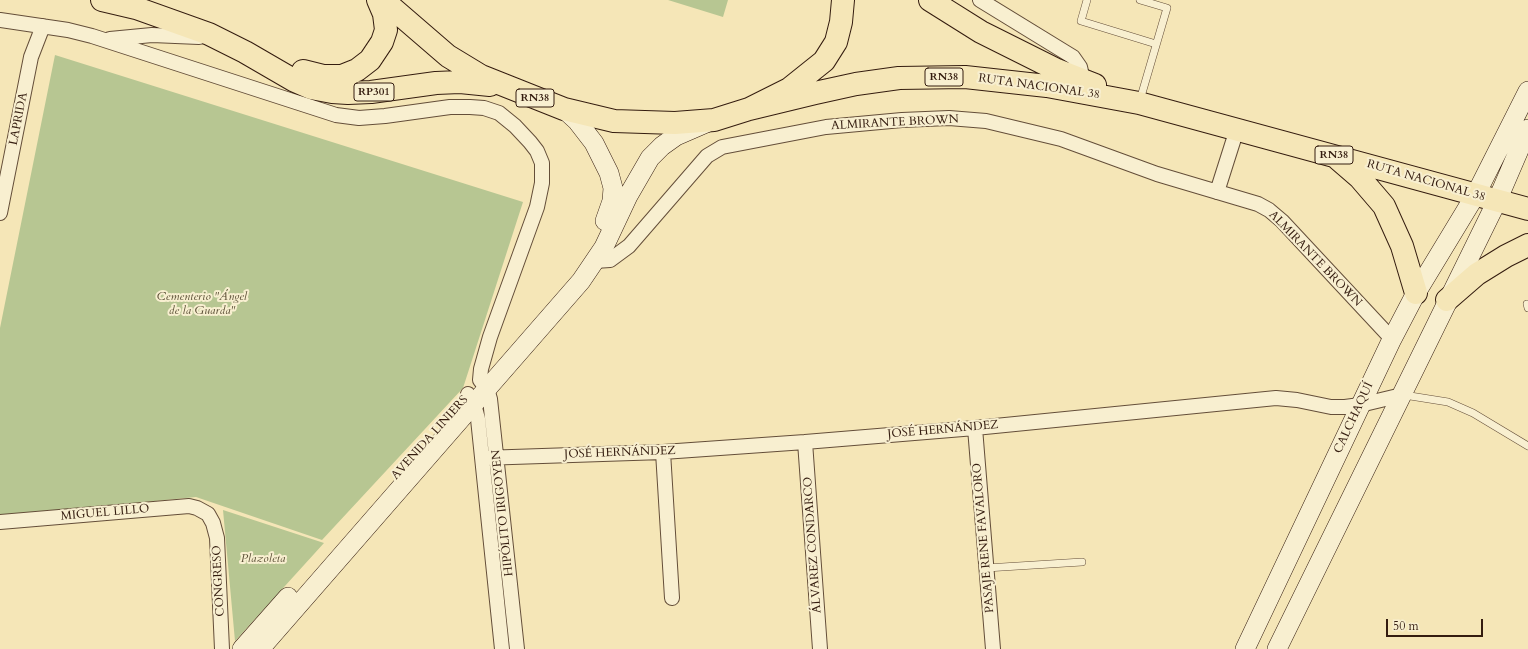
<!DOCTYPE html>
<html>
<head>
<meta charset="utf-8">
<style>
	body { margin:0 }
	#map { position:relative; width:1528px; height:649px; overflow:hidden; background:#f5e6b7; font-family:Cardo,serif }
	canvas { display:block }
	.scale { position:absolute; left:1386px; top:619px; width:97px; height:18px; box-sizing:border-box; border:2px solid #341c0f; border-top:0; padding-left:5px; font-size:12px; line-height:14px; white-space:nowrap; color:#341c0f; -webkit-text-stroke:3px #f8efd0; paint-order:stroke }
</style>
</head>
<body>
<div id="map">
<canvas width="1528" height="649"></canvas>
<div class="scale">50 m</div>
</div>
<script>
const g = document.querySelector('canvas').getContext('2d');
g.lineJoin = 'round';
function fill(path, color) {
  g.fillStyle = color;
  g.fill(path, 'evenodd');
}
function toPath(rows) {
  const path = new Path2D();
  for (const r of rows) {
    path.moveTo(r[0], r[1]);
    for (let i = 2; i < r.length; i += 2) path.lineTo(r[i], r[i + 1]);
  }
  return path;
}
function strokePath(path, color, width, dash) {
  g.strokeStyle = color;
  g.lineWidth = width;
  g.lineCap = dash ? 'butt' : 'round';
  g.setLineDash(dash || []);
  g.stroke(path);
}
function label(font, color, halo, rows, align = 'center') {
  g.font = font + ' Cardo,serif';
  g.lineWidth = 4;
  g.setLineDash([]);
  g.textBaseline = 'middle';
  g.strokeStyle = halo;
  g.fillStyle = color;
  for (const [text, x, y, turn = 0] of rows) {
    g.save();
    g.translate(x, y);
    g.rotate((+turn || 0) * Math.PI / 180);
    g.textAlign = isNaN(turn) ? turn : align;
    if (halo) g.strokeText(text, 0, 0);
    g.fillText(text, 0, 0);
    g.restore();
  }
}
fill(toPath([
	[668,0,728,0,723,17],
	[55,55,523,202,463,388,322,540,196,497,0,516,0,328],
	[223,510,324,543,235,641]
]), '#b7c692');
const lane = toPath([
	[1087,0,1081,21,1156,44],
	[1140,100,1167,8,1140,0],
	[1527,304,1528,308],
	[1404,395,1448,402,1473,413,1528,446],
	[986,568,1082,562]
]);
const street = toPath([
	[980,0,1073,57,1080,67,1083,80],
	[0,20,68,30,92,36,336,115,359,118,385,116,450,107,470,107,484,108,499,113,515,126,530,142,537,151,542,163,542,183,537,207,490,337,481,369,480,380,487,389,490,399,517,649],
	[110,39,152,35,199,37],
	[1217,192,1237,129],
	[0,213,31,57,43,26],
	[595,261,610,260,629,246,707,156,722,147,826,127,902,120,949,118,986,121,1061,139,1157,174,1258,204,1269,210,1282,221,1392,339],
	[468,394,474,404,478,419,502,649],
	[975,428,993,649],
	[805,442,820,649],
	[663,452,672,598],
	[482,458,663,452,805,442,975,428,1276,398,1297,400,1331,407,1345,407,1360,405,1402,395],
	[0,522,189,506,197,508,208,514,213,523,217,538,222,649]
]);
const secondary = toPath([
	[564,109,577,121,594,143,609,173,613,188,612,201,605,221],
	[242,649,288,597],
	[260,649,581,281,604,247,628,196,650,158,662,146,676,136,706,123],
	[1245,649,1392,339,1416,293,1476,194,1528,91],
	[1277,649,1497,201,1528,129]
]);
const primary = toPath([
	[102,0,136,8,209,34,245,52,295,81,311,88,332,92,348,93,371,92,436,83,460,82,490,85],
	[383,0,448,56,481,76,564,109,614,121,675,123,714,120,749,109,789,89,824,61,836,42,841,22,843,0],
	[930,0,981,32,1057,70,1095,85],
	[303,71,323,76,342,76,357,70,370,60,382,42,386,30,384,14,378,0],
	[749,109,815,93,856,84,899,78,965,77,1047,86,1139,103,1528,209],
	[1338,159,1360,178,1384,206,1402,246,1416,293],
	[1447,300,1477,274,1506,256,1528,245]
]);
strokePath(lane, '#644e39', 8);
strokePath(street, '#644e39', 16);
strokePath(secondary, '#341c0f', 20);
strokePath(primary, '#341c0f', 24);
strokePath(lane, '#f8efd0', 7);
strokePath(street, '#f8efd0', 14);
strokePath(secondary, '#f8efd0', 19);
strokePath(primary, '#f5e6b7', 22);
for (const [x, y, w] of [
	[944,77,38],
	[374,92,40],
	[535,98,38],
	[1334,155,38]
]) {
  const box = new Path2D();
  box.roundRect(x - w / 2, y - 9, w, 18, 3);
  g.fillStyle = '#f8efd0';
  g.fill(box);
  strokePath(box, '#341c0f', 1);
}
label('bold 11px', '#341c0f', null, [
	["RN38",944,77],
	["RP301",374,92],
	["RN38",535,98],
	["RN38",1334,155]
]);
label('12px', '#341c0f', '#f8efd0', [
	["RUTA NACIONAL 38",1039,87,8],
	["LAPRIDA",19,119,-79],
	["ALMIRANTE BROWN",895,123,-3],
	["RUTA NACIONAL 38",1426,181,16],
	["ALMIRANTE BROWN",1315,259,46],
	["CALCHAQUÍ",1354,418,-65],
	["JOSÉ HERNÁNDEZ",943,430,-5],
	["AVENIDA LINIERS",430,438,-48],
	["JOSÉ HERNÁNDEZ",620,453,-2],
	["MIGUEL LILLO",105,513,-5],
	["HIPÓLITO IRIGOYEN",503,513,-96],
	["PASAJE RENE FAVALORO",984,538,-95],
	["ÁLVAREZ CONDARCO",813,545,-94],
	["CONGRESO",219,581,-93]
]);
label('italic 12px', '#5b4f36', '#f8efd0', [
	["Cementerio \"Ángel",202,297],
	["de la Guarda\"",202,311],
	["Plazoleta",263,559]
]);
</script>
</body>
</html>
